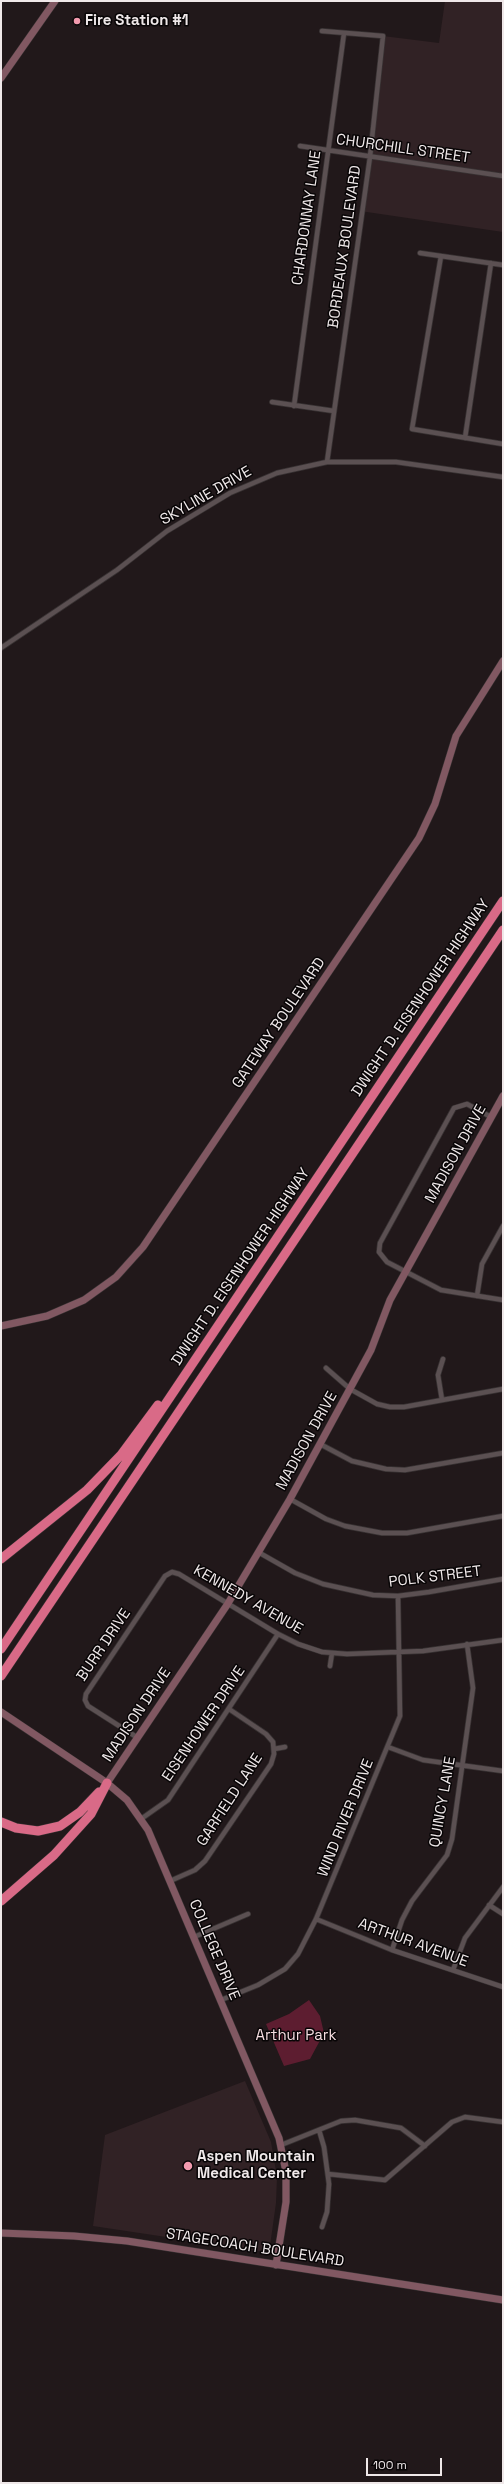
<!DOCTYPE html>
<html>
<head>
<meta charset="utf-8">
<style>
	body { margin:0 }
	#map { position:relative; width:504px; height:2484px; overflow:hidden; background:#21181a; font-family:"Space Grotesk",sans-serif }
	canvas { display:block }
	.frame { position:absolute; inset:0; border:2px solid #efe8e9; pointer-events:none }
	.scale { position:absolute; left:366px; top:2458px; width:76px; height:18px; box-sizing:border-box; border:2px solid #efe8e9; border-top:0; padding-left:5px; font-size:12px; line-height:14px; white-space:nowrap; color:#efe8e9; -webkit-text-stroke:3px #080506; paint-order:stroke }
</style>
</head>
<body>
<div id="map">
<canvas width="504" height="2484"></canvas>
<div class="frame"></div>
<div class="scale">100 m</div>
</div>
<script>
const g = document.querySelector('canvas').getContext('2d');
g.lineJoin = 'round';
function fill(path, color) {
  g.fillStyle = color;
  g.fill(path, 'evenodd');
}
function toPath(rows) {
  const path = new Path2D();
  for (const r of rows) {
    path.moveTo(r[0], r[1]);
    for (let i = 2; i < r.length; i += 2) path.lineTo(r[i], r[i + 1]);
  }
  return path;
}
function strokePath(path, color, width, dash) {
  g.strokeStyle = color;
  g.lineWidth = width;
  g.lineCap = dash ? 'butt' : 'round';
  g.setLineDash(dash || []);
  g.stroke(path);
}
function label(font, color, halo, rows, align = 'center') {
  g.font = font + ' "Space Grotesk",sans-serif';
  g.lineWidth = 3;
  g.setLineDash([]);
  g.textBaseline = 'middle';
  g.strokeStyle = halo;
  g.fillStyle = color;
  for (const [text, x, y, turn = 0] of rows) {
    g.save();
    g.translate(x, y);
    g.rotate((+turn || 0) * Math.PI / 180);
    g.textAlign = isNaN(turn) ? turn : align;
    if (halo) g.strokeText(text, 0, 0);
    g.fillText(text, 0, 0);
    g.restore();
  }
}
fill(toPath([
	[445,1,503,1,503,232,360,211,383,36,439,43],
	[245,2081,271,2142,277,2177,276,2203,270,2246,266,2252,93,2226,105,2135]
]), '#312225');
fill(toPath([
	[309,2000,320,2016,324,2033,310,2059,284,2066,266,2024,289,2014]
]), '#5d1d30');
const street = toPath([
	[322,31,383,36,370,157,327,462],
	[300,146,503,176],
	[420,253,503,265],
	[441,256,412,429,503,444],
	[272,402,334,411],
	[294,406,344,33],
	[465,438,491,263],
	[1,648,117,570,167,531,230,493,277,473,327,462,396,462,503,477],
	[491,1117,467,1104,454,1108,380,1243,379,1252,387,1262,441,1290,503,1300],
	[477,1296,482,1264,503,1226],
	[326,1368,350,1389,377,1404,390,1407,404,1407,503,1389],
	[442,1400,438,1375,443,1359],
	[320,1444,352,1461,386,1469,405,1470,503,1453],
	[290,1499,326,1519,345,1526,382,1533,407,1533,503,1516],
	[258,1552,295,1573,323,1584,373,1595,398,1596,429,1592,503,1579],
	[330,1666,332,1653],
	[138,1738,88,1706,85,1700,86,1694,165,1576,172,1572,179,1574,278,1634,298,1644,322,1652,347,1654,423,1651,503,1640],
	[388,1747,423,1760,503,1771],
	[274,1749,285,1747],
	[141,1819,168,1800,278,1634],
	[170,1881,195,1870,205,1861,271,1764,274,1754,273,1742,266,1734,229,1709],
	[489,1905,503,1914],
	[316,1919,392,1950,503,1987],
	[194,1937,248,1914],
	[392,1950,402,1920,412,1901,447,1855,452,1839,473,1688,467,1644],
	[453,1970,465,1938,503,1887],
	[221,2000,258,1985,285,1969,298,1954,316,1919,400,1716,398,1596],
	[319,2130,324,2147,329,2184,327,2212,322,2227],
	[281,2145,341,2121,355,2120,401,2128,425,2146],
	[328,2174,385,2180,452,2122,465,2117,503,2122]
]);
const secondary = toPath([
	[1,78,55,1],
	[1,1326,47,1316,84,1300,116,1277,143,1247,419,838,435,804,456,736,503,661],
	[1,1712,107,1783,127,1800,148,1830,279,2138,286,2172,286,2202,276,2265],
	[107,1783,227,1605,290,1499,371,1350,390,1300,503,1096],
	[1,2233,74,2236,127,2241,503,2300]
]);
const highway = toPath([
	[1,1559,87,1490,121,1455,158,1405],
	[1,1649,503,901],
	[1,1676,503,930],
	[1,1822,16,1828,38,1831,60,1826,80,1812,99,1792],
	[1,1901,54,1855,91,1814,107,1783]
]);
strokePath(street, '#383233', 6);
strokePath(secondary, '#383233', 8);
strokePath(highway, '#383233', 10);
strokePath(street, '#5b5052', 4.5);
strokePath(secondary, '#815862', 7);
strokePath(highway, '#d96a87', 9);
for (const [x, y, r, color] of [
	[77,21,4,"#f29aae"],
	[188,2166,5,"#f29aae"]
]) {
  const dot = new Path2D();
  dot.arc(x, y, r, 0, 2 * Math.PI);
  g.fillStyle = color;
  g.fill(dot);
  strokePath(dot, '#080506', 1.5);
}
label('bold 15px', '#efe8e9', '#080506', [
	["Fire Station #1",85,21],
	["Aspen Mountain",197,2157],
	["Medical Center",197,2174]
], 'left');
label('15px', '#efe8e9', '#080506', [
	["CHURCHILL STREET",403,149,8],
	["CHARDONNAY LANE",307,218,-82],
	["BORDEAUX BOULEVARD",345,247,-82],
	["SKYLINE DRIVE",206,496,-30],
	["DWIGHT D. EISENHOWER HIGHWAY",421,998,-56],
	["GATEWAY BOULEVARD",279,1023,-56],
	["MADISON DRIVE",456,1154,-61],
	["DWIGHT D. EISENHOWER HIGHWAY",241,1267,-56],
	["MADISON DRIVE",307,1441,-61],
	["POLK STREET",435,1577,-7],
	["KENNEDY AVENUE",248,1600,30],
	["BURR DRIVE",104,1645,-56],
	["MADISON DRIVE",137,1715,-56],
	["EISENHOWER DRIVE",204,1724,-56],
	["GARFIELD LANE",230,1800,-57],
	["QUINCY LANE",443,1802,-80],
	["WIND RIVER DRIVE",346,1818,-68],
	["ARTHUR AVENUE",413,1943,20],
	["COLLEGE DRIVE",214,1950,67],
	["STAGECOACH BOULEVARD",255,2248,9]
]);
label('15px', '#f5dce0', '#080506', [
	["Arthur Park",296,2036]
]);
</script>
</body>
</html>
